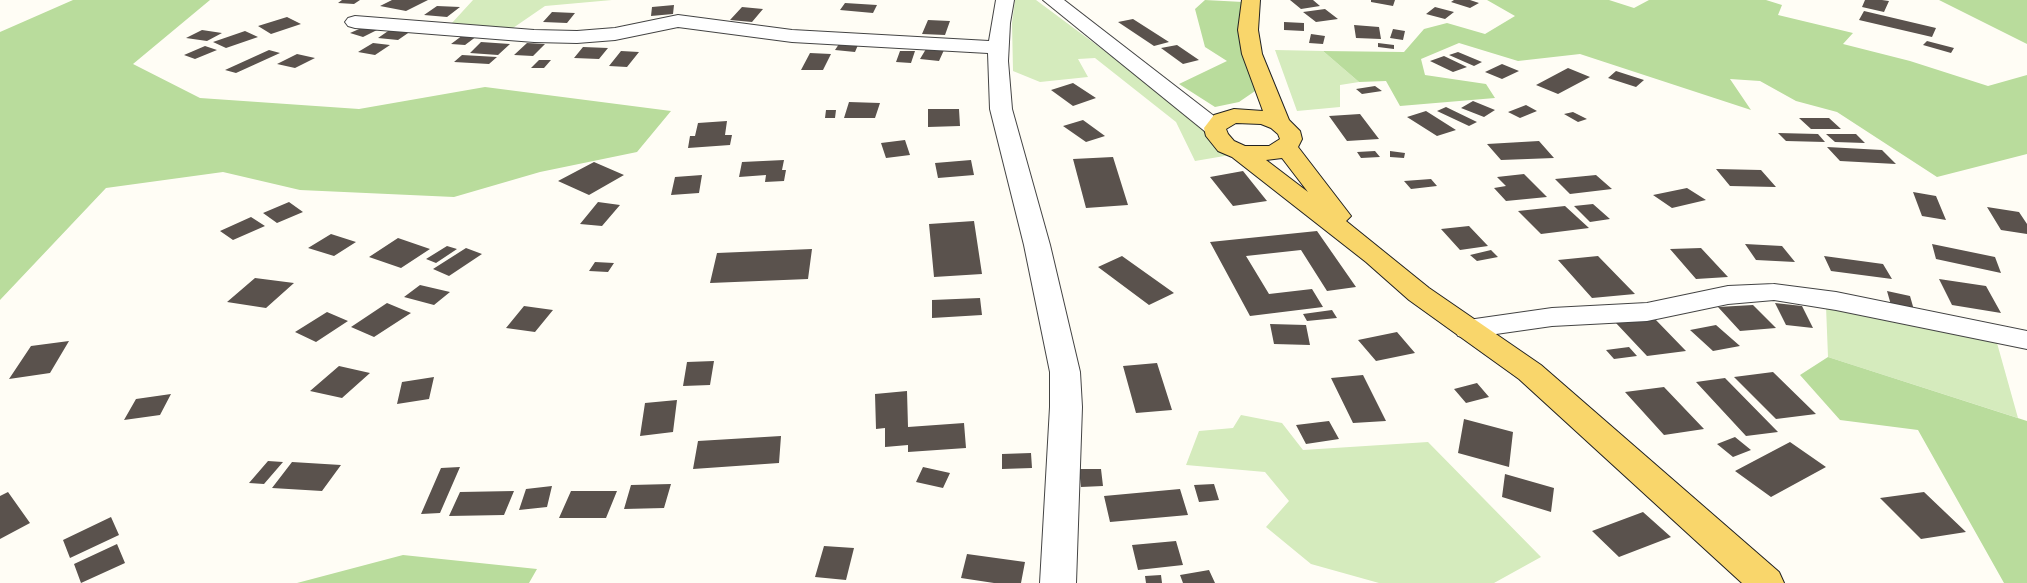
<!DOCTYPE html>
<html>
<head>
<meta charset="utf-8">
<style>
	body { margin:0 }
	canvas { display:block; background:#fffdf5 }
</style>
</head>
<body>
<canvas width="2027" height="583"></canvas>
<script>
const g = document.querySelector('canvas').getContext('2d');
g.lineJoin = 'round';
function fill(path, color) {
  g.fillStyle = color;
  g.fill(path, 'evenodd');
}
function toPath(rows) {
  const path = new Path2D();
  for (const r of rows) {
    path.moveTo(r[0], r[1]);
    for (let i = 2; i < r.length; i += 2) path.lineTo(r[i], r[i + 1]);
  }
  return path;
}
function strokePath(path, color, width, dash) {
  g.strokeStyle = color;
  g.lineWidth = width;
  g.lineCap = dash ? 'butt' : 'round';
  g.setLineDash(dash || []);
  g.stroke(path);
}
fill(toPath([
	[473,0,612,0,545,6,513,28,451,24],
	[1015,0,1036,0,1242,153,1195,161,1176,122,1095,58,1078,59,1088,77,1040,82,1013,71,1012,23],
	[1275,50,1323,51,1359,82,1340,85,1340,107,1297,111],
	[1826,306,1997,343,2018,418,1828,357],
	[1241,415,1282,423,1303,450,1428,442,1541,557,1494,583,1379,583,1311,564,1266,527,1289,501,1265,472,1186,465,1199,431,1233,428]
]), '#d5ebbd');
fill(toPath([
	[73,0,210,0,133,64,200,98,359,109,485,87,671,111,637,152,540,172,454,197,300,190,223,172,106,188,0,300,0,32],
	[1205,0,1243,2,1258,89,1239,102,1215,107,1179,84,1227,61,1205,47,1195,9],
	[1487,0,1609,0,1634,8,1649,0,1766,0,1782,5,1778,15,1853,33,1843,44,1910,61,1988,86,2027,75,2027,154,1937,177,1837,112,1796,101,1760,81,1730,79,1751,110,1580,54,1518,61,1459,43,1421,59,1425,75,1486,84,1495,98,1400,106,1386,81,1359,82,1323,51,1404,52,1424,29,1447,23,1485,34,1515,16],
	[1939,0,2027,0,2027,44],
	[1828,357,2027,421,2027,583,2004,583,1918,430,1840,420,1800,375],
	[403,555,537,569,529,583,297,583]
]), '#b9dc9c');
fill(toPath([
	[342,0,360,0,354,4,338,3],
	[392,0,428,0,406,11,380,6],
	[1290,0,1313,0,1320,6,1301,9],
	[1371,0,1395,0,1393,6,1371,2],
	[1454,0,1470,0,1479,3,1470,8,1451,2],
	[1865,0,1882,0,1889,1,1884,12,1862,7],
	[845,3,877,5,873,13,840,10],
	[674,5,673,14,651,16,652,7],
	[437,6,460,7,447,17,424,15],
	[742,7,763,9,752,22,730,20],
	[1435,7,1454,12,1445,19,1426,14],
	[1325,9,1338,19,1316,22,1303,12],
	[1864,11,1936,28,1932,37,1859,20],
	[552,12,575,13,567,23,543,22],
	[287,17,301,24,271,34,258,26],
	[1133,19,1169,42,1154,46,1118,22],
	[928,20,950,21,945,35,922,34],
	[1284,22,1304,23,1304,31,1284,30],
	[1354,25,1379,27,1381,39,1356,38],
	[366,26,379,29,363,37,350,33],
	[391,29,411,31,398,40,378,38],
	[1393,29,1405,31,1403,40,1390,38],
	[202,30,222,33,207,41,186,38],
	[245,31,258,37,226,48,213,42],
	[1311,34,1325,36,1323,44,1309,43],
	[463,35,477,36,465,45,451,44],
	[1927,41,1954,48,1951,53,1923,45],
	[481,42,510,44,498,55,470,53],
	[373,43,390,45,375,55,358,52],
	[527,43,545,44,533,56,514,55],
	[1378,43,1394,45,1394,49,1378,47],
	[839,44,858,45,855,52,835,50],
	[1177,45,1199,60,1183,64,1161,48],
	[205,46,217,50,195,59,184,55],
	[583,47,608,48,599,59,574,58],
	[926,49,944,50,939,61,920,59],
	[269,50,280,53,236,73,225,70],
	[621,51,639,52,627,67,609,66],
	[900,51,915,51,911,63,896,62],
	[1458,52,1482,62,1474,66,1449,55],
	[810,53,831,54,823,70,801,70],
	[297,54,315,58,295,68,277,64],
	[462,55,497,57,489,64,454,62],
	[1444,56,1467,67,1453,72,1430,61],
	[539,60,551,60,544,68,531,68],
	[1502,64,1519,71,1502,79,1485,72],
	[1568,68,1590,77,1558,94,1536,85],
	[1616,71,1644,80,1636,87,1608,78],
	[1073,83,1096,98,1073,106,1051,90],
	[1375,86,1382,91,1362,94,1356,89],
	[1473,101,1495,110,1484,117,1461,108],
	[849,102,880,103,875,118,844,118],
	[1526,105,1537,111,1520,118,1508,112],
	[1446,107,1477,122,1469,126,1437,111],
	[928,109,959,109,960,126,928,127],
	[826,110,836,110,835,118,825,118],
	[1426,111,1456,130,1437,136,1407,117],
	[1573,112,1587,119,1578,122,1564,114],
	[1360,114,1379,139,1347,141,1329,116],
	[1799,118,1829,118,1841,129,1811,129],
	[1083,120,1105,136,1086,142,1063,126],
	[727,121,725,135,732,135,730,145,688,148,690,136,695,136,698,123],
	[1778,133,1818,134,1825,142,1786,141],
	[1826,134,1856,134,1865,143,1835,142],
	[905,140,910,155,886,158,881,143],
	[1539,141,1554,158,1501,160,1487,144],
	[1827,147,1882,150,1896,164,1840,161],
	[1375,151,1380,157,1361,158,1357,152],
	[1390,151,1405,153,1404,158,1390,157],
	[1113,157,1128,205,1086,208,1073,159],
	[784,160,782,170,786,170,784,181,765,182,766,175,739,177,742,162],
	[971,160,974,175,938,178,935,163],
	[594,162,624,175,589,195,558,181],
	[1716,169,1761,170,1776,187,1730,186],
	[1243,171,1267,201,1233,206,1210,177],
	[1524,174,1547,197,1506,201,1494,188,1506,186,1497,177],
	[702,175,699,193,671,195,675,177],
	[1596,175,1612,189,1570,194,1555,179],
	[1431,179,1437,186,1411,189,1404,181],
	[1687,188,1706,200,1672,208,1653,195],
	[1913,192,1936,196,1946,220,1922,216],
	[289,202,303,212,277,223,263,213],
	[598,202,620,205,602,226,580,224],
	[1593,204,1610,219,1590,222,1574,206],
	[1565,206,1589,228,1541,234,1518,211],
	[1987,207,2019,212,2027,224,2027,234,2001,230],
	[251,217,265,226,233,240,220,231],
	[974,221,982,274,934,277,929,224],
	[1469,226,1488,246,1460,250,1441,229],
	[1317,231,1356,287,1327,291,1301,250,1246,256,1269,294,1312,289,1323,307,1250,316,1210,242],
	[331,234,356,242,334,256,308,248],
	[398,238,430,249,401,268,369,257],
	[1745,244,1782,246,1795,262,1756,260],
	[1932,244,1995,257,2001,273,1936,259],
	[447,246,457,249,436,263,426,259],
	[466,248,482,254,449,276,433,269],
	[1701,248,1728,277,1696,279,1670,249],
	[812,249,808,279,710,283,717,253],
	[1491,250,1498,257,1477,261,1470,255],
	[1122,256,1174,293,1149,305,1098,267],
	[1598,256,1635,294,1592,298,1558,260],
	[1824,256,1883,264,1892,279,1831,271],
	[595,262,614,263,608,272,589,271],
	[255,278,294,283,266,308,227,302],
	[1939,279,1986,286,2001,313,1952,305],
	[420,285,450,292,434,305,404,297],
	[1887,291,1910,296,1914,310,1891,305],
	[980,298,982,315,932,318,932,300],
	[387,303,411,313,374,337,351,327],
	[1775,303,1802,306,1813,328,1786,325],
	[1753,305,1776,328,1740,331,1718,307],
	[524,306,553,310,535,332,506,328],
	[1332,310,1337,318,1307,321,1303,314],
	[327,312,348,321,316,342,295,332],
	[1654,318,1686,351,1647,356,1615,322],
	[1270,324,1306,325,1310,345,1274,344],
	[1716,325,1740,346,1713,351,1690,330],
	[1397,332,1415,353,1376,361,1358,340],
	[69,341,50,373,9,379,31,346],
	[1629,347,1637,356,1614,359,1606,350],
	[714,361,710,385,683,386,687,362],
	[1157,363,1172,410,1136,413,1123,366],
	[339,366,370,373,342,398,310,391],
	[1773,372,1816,414,1776,419,1734,377],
	[1363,375,1386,421,1353,423,1331,378],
	[434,377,429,399,397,404,402,382],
	[1725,378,1778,432,1746,436,1696,382],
	[1477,383,1489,397,1466,403,1454,389],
	[1664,387,1704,429,1664,435,1625,392],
	[907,391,908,427,964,423,966,448,908,452,908,445,885,447,885,428,876,429,875,394],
	[171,394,160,415,124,420,136,399],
	[677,400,673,432,640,436,645,403],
	[1464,419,1513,432,1509,467,1458,453],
	[1329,421,1339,439,1306,444,1296,425],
	[781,436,779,463,693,469,698,441],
	[1735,437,1751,450,1733,457,1717,444],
	[1790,442,1826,467,1771,497,1735,471],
	[1031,453,1032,468,1002,469,1002,454],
	[268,461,283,462,264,484,249,483],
	[292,462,341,465,322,491,272,488],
	[460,467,440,513,421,514,441,468],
	[923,467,950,473,943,488,916,482],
	[1079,469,1101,469,1103,486,1081,487],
	[1505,474,1554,488,1551,512,1502,497],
	[671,484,664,508,624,509,631,485],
	[1214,484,1219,500,1199,502,1194,485],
	[552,486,547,507,519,510,526,489],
	[1180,489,1188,515,1110,522,1104,496],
	[514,491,504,515,449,516,460,492],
	[571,491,617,491,606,518,559,518],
	[8,492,30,523,0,539,0,496],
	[1924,492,1966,532,1921,539,1880,498],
	[1643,512,1671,537,1619,557,1592,531],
	[111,517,119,535,70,558,63,540],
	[1176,541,1183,565,1138,570,1132,545],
	[117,544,125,563,81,583,74,564],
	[824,546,854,548,846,580,815,577],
	[967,554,1025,562,1021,583,994,583,961,578],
	[1209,570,1215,583,1183,583,1180,575],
	[1161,575,1162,583,1146,583,1145,576]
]), '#5a524d');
const minor = toPath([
	[996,0,1014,0,1010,23,1008,61,1012,109,1050,245,1080,372,1082,407,1076,583,1040,583,1050,407,1050,372,1024,245,990,109,988,53,792,42,678,27,615,40,577,43,534,42,355,28,348,26,345,22,348,18,355,16,534,30,577,31,615,28,678,15,792,30,989,41,996,0],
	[1043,0,1064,0,1223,123,1226,128,1223,133,1215,135,1207,133,1043,0],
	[1774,284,1836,292,2027,331,2027,349,1836,310,1774,300,1728,304,1647,321,1552,326,1468,338,1458,336,1454,329,1458,322,1468,320,1552,308,1647,303,1728,286,1774,284]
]);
const major = toPath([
	[1242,0,1260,0,1258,30,1262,54,1289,120,1300,131,1302,139,1298,147,1351,216,1346,221,1429,288,1541,365,1779,572,1784,583,1742,583,1519,379,1409,300,1366,262,1232,157,1218,151,1206,136,1204,128,1214,115,1234,109,1263,111,1242,54,1238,30,1242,0],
	[1236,123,1261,124,1271,128,1278,134,1280,139,1269,146,1245,146,1234,141,1228,134,1226,129,1236,123],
	[1282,158,1308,192,1266,160,1282,158]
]);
strokePath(minor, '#444', 2);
strokePath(major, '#222', 2);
fill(minor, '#fff');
fill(major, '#f9d66b');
</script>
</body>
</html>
